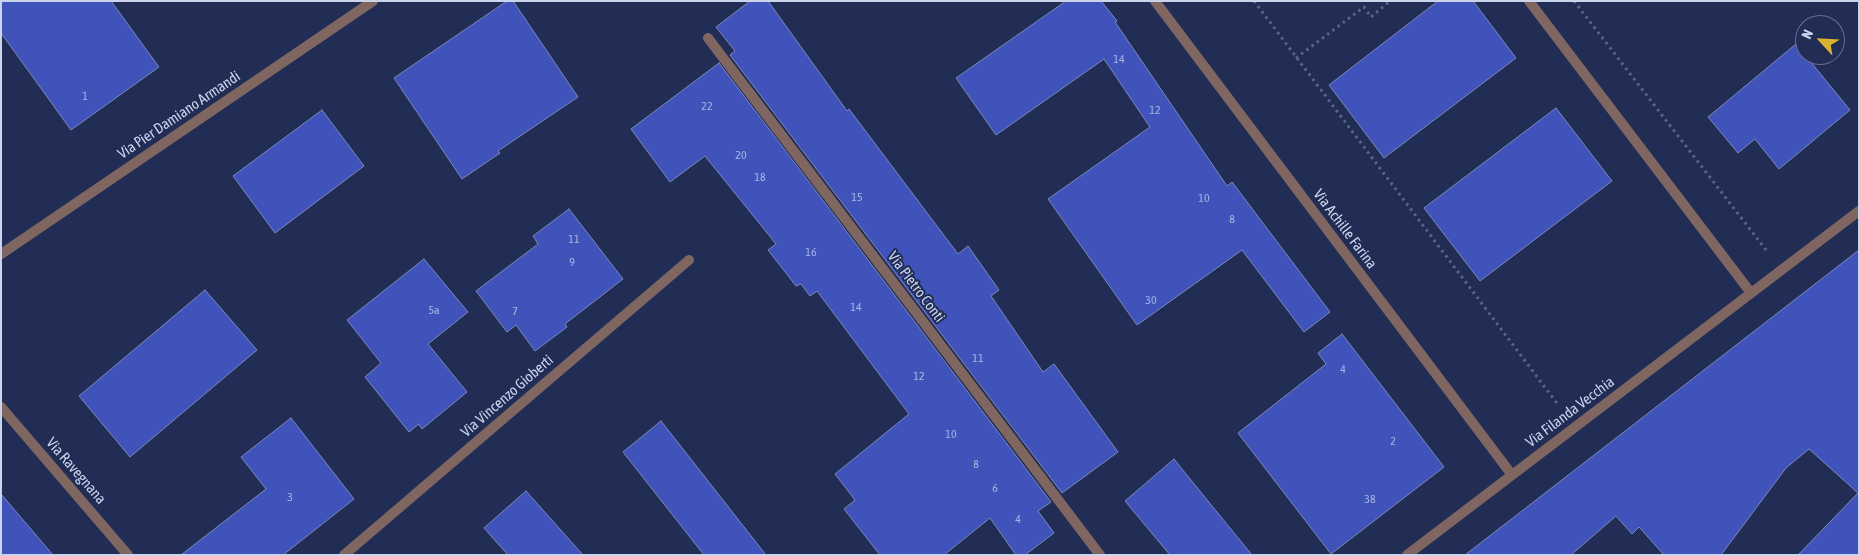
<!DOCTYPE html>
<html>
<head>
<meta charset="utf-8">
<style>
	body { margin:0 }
	#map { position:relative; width:1860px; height:556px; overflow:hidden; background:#222d55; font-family:"Asap Condensed",sans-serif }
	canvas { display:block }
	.frame { position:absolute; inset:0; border:2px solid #cbd4ed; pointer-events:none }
	.north { position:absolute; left:1795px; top:15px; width:50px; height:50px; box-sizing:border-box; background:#222d55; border:1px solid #667092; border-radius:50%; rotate:295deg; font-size:14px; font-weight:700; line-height:20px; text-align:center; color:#cbd4ed }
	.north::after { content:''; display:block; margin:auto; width:18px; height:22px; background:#dab333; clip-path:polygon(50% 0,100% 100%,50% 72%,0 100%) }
</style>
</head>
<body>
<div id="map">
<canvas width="1860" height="556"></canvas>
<div class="frame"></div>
<div class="north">N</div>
</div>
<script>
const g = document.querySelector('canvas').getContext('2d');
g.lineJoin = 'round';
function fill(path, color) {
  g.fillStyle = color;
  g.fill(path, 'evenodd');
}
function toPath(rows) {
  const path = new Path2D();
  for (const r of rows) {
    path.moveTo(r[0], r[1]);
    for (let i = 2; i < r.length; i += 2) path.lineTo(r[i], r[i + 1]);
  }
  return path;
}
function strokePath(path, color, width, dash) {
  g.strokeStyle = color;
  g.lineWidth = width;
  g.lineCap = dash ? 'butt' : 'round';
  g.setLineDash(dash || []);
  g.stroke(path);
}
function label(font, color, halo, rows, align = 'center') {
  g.font = font + ' "Asap Condensed",sans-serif';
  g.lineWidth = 4;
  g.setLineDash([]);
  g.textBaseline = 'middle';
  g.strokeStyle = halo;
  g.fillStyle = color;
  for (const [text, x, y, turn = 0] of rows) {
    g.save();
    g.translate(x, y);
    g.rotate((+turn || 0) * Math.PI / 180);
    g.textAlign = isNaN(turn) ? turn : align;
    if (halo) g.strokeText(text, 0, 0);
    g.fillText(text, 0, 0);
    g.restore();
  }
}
const building = toPath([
	[1,1,111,1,159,67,71,130,1,33,1,1],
	[507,1,513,1,578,97,498,151,500,153,462,179,394,78,507,1],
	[750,1,768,1,847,111,849,109,958,254,968,246,999,290,991,296,1043,372,1054,364,1118,452,1062,493,730,55,735,51,716,27,750,1],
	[1066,1,1101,1,1117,21,1115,22,1227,186,1232,182,1330,312,1304,332,1242,250,1137,325,1048,199,1150,127,1104,59,996,135,956,78,1066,1],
	[1438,1,1473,1,1516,58,1384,158,1329,85,1438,1],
	[1796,44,1850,110,1779,169,1755,139,1738,153,1708,117,1796,44],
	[719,63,1051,502,1038,511,1054,533,1025,555,1016,555,990,518,944,555,880,555,844,509,855,500,835,474,909,414,817,291,810,296,801,284,796,286,768,250,776,244,705,156,670,182,631,129,719,63],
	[1556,108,1612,181,1480,281,1424,208,1556,108],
	[322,110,364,166,275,233,233,176,322,110],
	[569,209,623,279,565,324,567,327,535,351,516,325,507,332,476,291,538,244,533,236,569,209],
	[1859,250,1859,555,1798,555,1858,493,1809,449,1786,468,1721,555,1664,555,1639,527,1632,534,1616,516,1571,555,1465,555,1859,250],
	[424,259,468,312,428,344,467,392,422,429,419,424,409,432,365,377,381,363,347,320,424,259],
	[205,290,257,350,130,457,79,396,205,290],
	[1342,334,1444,467,1331,554,1238,433,1326,364,1318,353,1342,334],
	[291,418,354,499,283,555,181,555,266,489,241,457,291,418],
	[661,421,766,555,704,555,623,452,661,421],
	[1174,459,1186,474,1252,555,1170,555,1125,501,1174,459],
	[526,491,583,555,508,555,484,528,526,491],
	[1,494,53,555,1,555,1,494]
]);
fill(building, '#3f53bb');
strokePath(building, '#7b8aba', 1);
strokePath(toPath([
	[1254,1,1559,406],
	[1574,1,1766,250],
	[1296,58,1364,7,1371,17,1390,1]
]), '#5b6588', 3, [2.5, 4]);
strokePath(toPath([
	[1155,1,1512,475],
	[1529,1,1751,293],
	[708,38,1100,555],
	[1,254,373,1],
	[1,407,128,555],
	[344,555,689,260],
	[1407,555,1859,211]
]), '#7f6661', 10);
label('12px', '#a8b4e0', null, [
	["14",1119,59],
	["1",85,96],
	["22",707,106],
	["12",1155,110],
	["20",741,155],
	["18",760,177],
	["15",857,197],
	["10",1204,198],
	["8",1232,219],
	["11",574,239],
	["16",811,252],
	["9",572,262],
	["30",1151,300],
	["14",856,307],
	["5a",434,310],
	["7",515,311],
	["11",978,358],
	["4",1343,369],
	["12",919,376],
	["10",951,434],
	["2",1393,441],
	["8",976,464],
	["6",995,488],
	["3",290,497],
	["38",1370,499],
	["4",1018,519]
]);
label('15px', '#cbd4ed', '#222d55', [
	["Via Pier Damiano Armandi",179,115,-34],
	["Via Achille Farina",1345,229,53],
	["Via Pietro Conti",916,287,53],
	["Via Vincenzo Gioberti",507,396,-41],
	["Via Filanda Vecchia",1570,412,-37],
	["Via Ravegnana",76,471,49]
]);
</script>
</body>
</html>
